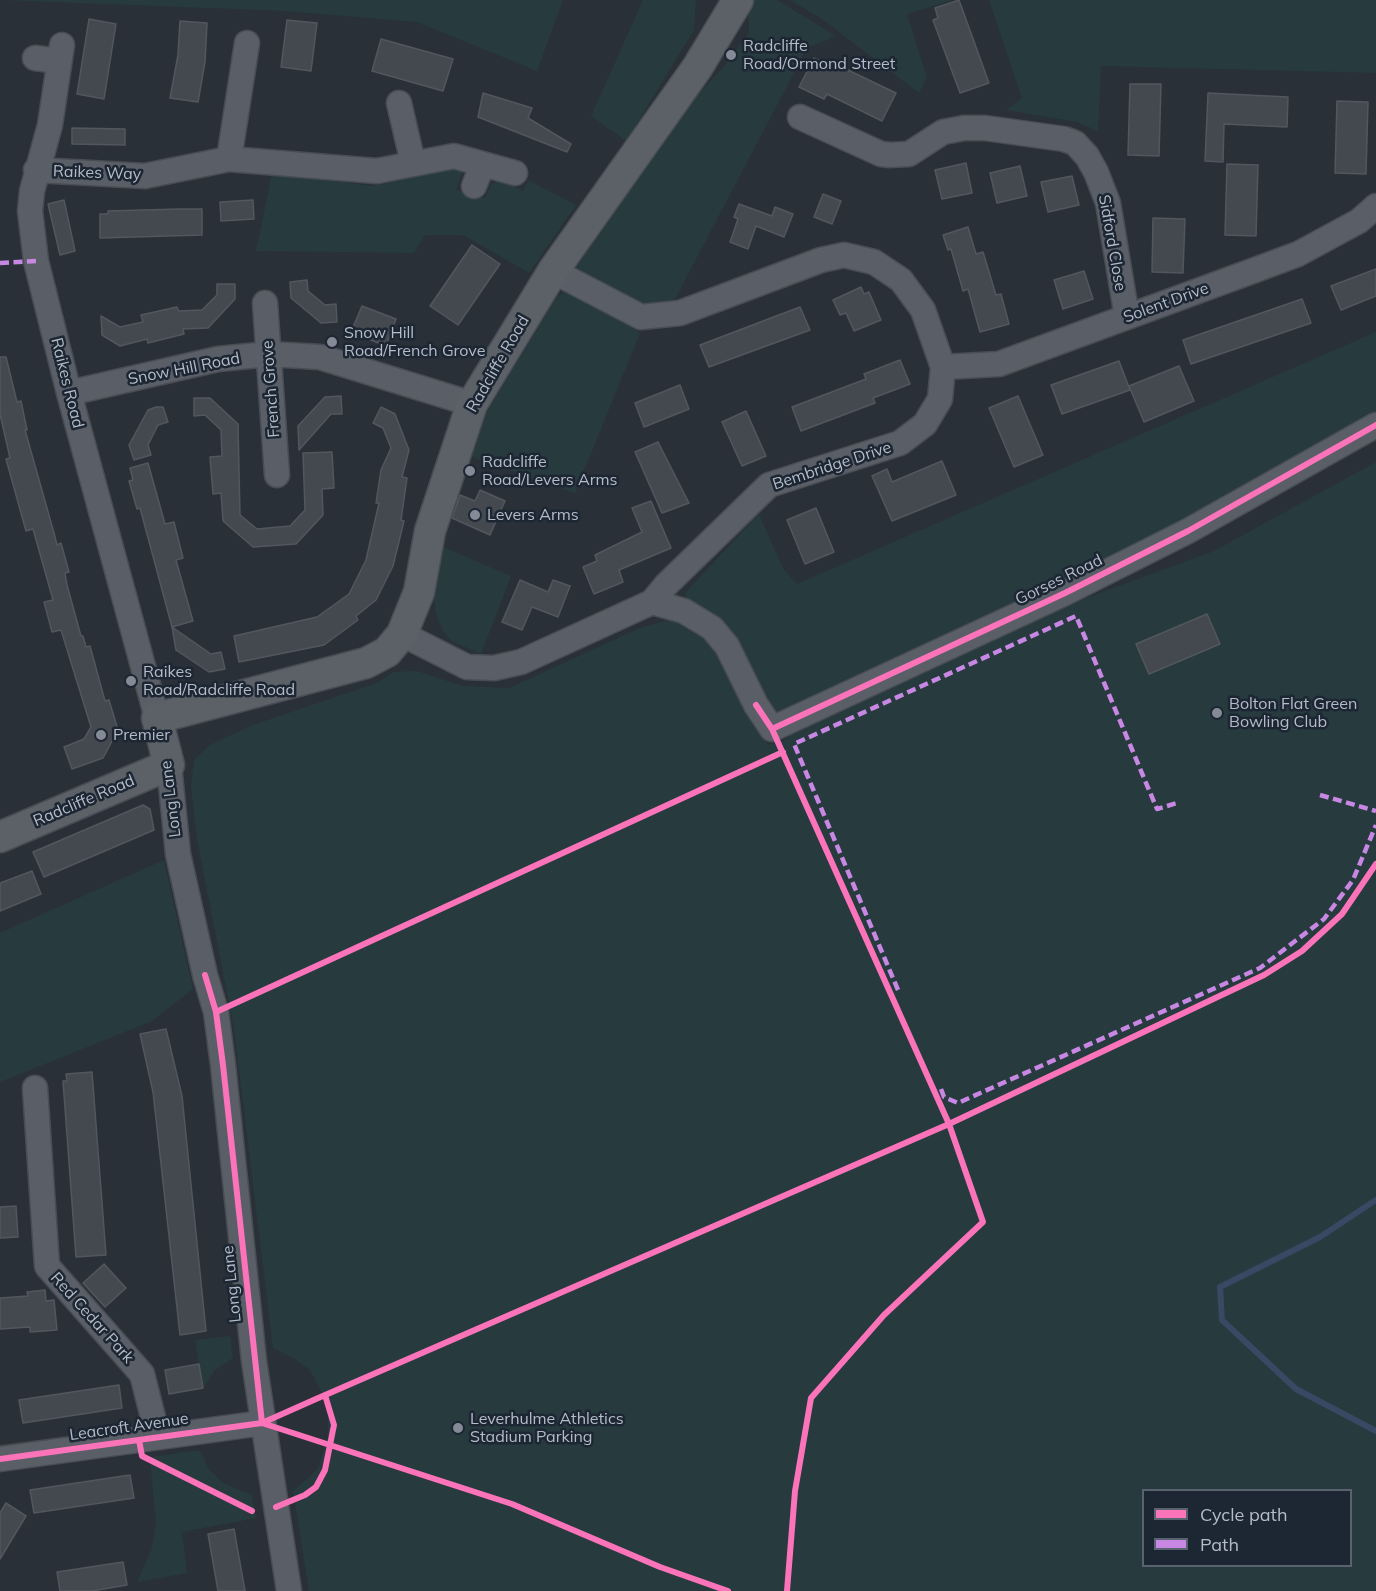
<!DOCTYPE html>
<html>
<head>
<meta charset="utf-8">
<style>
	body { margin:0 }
	#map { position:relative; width:1376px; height:1591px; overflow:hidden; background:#2a3038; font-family:Mulish,sans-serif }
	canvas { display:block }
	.legend { position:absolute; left:1142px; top:1489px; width:210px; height:78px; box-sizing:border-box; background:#1d2633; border:2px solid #59626f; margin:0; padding:8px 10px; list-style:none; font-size:18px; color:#b4bcc9 }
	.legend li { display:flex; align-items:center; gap:12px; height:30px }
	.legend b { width:30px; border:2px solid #59626f }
</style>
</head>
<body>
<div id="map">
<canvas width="1376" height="1591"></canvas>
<ul class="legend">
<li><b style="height:8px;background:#fb73b8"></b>Cycle path</li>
<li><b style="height:8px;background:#c787e3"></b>Path</li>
</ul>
</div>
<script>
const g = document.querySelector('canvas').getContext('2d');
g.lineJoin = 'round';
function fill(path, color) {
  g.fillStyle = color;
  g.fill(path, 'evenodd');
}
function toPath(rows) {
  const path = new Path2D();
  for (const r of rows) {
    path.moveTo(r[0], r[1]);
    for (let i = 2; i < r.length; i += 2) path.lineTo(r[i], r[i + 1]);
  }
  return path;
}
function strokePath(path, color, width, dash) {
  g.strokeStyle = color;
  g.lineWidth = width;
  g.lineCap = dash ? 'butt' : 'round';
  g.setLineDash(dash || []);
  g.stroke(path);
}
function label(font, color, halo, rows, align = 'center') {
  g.font = font + ' Mulish,sans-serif';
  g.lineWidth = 5;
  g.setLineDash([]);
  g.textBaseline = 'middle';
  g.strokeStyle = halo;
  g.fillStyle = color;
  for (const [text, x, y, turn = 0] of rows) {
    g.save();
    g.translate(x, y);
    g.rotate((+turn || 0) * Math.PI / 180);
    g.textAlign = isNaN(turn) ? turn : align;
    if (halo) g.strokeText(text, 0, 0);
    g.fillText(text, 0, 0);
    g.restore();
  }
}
fill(toPath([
	[0,0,563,0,537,71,417,22,285,11],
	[643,0,696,0,694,30,626,141,591,116],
	[754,0,777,0,836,36,807,48,675,299,644,312,575,269,691,102,725,65,749,33,748,10],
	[790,0,953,0,907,14,927,78,919,93,822,19],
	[989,0,1376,0,1376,73,1101,66,1098,131,1077,122,1006,110,1022,98],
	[456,168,463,170,456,190,485,198,491,184,501,180,523,191,528,180,576,205,529,273,463,235,425,235,414,253,256,251,272,173,373,186],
	[565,292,575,293,640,333,575,493,472,457,488,410,557,297],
	[1376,332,1376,425,1186,523,772,720,686,600,685,593,759,514,783,568,797,584],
	[1376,462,1376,1591,309,1591,293,1491,318,1469,328,1435,328,1405,310,1370,293,1358,273,1348,234,1029,197,839,191,787,194,760,210,745,250,726,377,683,393,672,417,671,462,686,509,688,640,628,665,621,687,622,709,633,768,745,787,739,798,724,1070,604,1214,551],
	[1144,1490,1350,1490,1350,1566,1144,1566],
	[443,547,511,576,481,654,452,641,443,631,437,617,434,600],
	[164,860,193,989,152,1021,0,1082,0,933],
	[230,1336,233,1358,215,1370,203,1388,195,1340],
	[200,1450,209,1469,223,1483,252,1495,256,1518,182,1532,187,1573,137,1582,152,1548,156,1524,150,1460,152,1457]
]), '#273a3e');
strokePath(toPath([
	[1376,1200,1320,1237,1220,1287,1222,1320,1296,1389,1376,1431]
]), '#384963', 6);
const building = toPath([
	[959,0,989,83,960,93,933,20,938,18,935,8,959,0],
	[89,19,116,24,104,99,77,94,89,19],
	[287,20,317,23,311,71,281,67,287,20],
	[180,21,207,23,205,62,198,102,170,98,178,55,180,21],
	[381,39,453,59,443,91,372,71,381,39],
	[814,58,829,65,831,62,896,93,882,121,827,94,824,99,799,87,814,58],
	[1130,84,1161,84,1159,156,1128,155,1130,84],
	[483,93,532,108,528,118,571,144,567,152,478,117,483,93],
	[1208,93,1288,97,1287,127,1224,124,1223,162,1205,161,1208,93],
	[1337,101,1368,102,1366,174,1335,173,1337,101],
	[72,128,125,129,125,145,72,144,72,128],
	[966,163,972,193,942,199,935,170,966,163],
	[1227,164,1258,165,1256,236,1225,235,1227,164],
	[1020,166,1027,196,997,203,990,173,1020,166],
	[1072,176,1079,205,1048,212,1041,182,1072,176],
	[823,194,841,201,832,224,814,217,823,194],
	[64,200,75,251,60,255,48,204,64,200],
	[253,200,254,219,221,221,220,202,253,200],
	[739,204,772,216,775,207,793,214,784,237,756,226,748,249,730,242,738,219,734,217,739,204],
	[179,209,202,209,202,235,100,238,100,214,108,214,108,211,179,209],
	[1153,218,1185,219,1183,273,1152,272,1153,218],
	[968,227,976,254,983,252,996,295,1001,294,1009,324,980,332,968,289,963,291,951,249,948,250,943,235,968,227],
	[472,245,500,264,458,325,430,306,472,245],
	[1376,269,1376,296,1341,310,1331,286,1376,269],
	[1084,271,1093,299,1063,309,1054,280,1084,271],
	[307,280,308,291,325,305,336,304,337,322,321,323,291,298,290,282,307,280],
	[217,284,235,284,235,299,208,328,183,329,184,334,148,343,147,339,120,346,102,335,101,316,120,327,143,322,141,315,177,307,179,311,202,310,217,295,217,284],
	[861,287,864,294,869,292,881,320,854,331,846,313,840,315,833,300,861,287],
	[1302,299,1311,323,1191,364,1183,340,1302,299],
	[362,306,396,319,386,346,351,332,362,306],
	[800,307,810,330,709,367,700,345,800,307],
	[0,357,6,357,17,402,21,401,27,430,25,430,54,533,57,545,61,543,69,572,65,573,67,585,81,636,83,636,86,647,90,646,105,701,109,700,118,730,103,758,72,769,64,747,84,739,91,727,61,630,52,632,44,602,53,600,33,529,26,531,6,459,10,458,0,414,0,357],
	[900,360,910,384,873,398,875,403,801,431,792,407,866,379,864,374,900,360],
	[1119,361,1130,390,1062,414,1051,385,1119,361],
	[1179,366,1194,401,1144,422,1129,386,1179,366],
	[680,385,689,409,644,427,635,403,680,385],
	[341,396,342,414,331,414,299,450,298,426,325,397,341,396],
	[1018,396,1043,455,1014,467,989,408,1018,396],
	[194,398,210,398,238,424,240,515,257,529,290,526,305,510,303,453,332,452,334,488,322,489,323,515,296,544,253,547,223,521,221,493,213,494,210,457,222,456,221,430,205,415,194,416,194,398],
	[156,407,163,407,168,422,158,425,148,445,151,455,134,460,129,445,148,410,156,407],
	[381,407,395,414,409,450,402,477,407,478,401,520,404,521,393,566,376,600,356,616,358,620,324,645,239,662,234,636,317,617,349,594,366,560,379,503,376,503,381,470,391,448,383,428,373,423,381,407],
	[746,411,766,456,742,466,722,422,746,411],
	[658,442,689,503,662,513,635,452,658,442],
	[942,461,956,495,892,521,872,476,887,469,892,482,942,461],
	[148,463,165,524,174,522,183,558,176,560,193,621,172,627,140,508,137,509,129,481,133,480,130,468,148,463],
	[480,490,505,501,490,535,452,518,460,495,475,501,480,490],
	[651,501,671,548,619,570,623,582,594,594,583,567,597,561,595,555,642,532,632,508,651,501],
	[816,508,834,552,805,564,787,520,816,508],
	[520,580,548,592,553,580,570,586,558,617,532,607,522,630,502,622,520,580],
	[1207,614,1220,644,1149,674,1136,644,1207,614],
	[172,627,211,654,221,652,225,669,209,672,176,650,172,627],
	[143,805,150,809,154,830,44,877,33,852,143,805],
	[32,871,41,894,0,911,0,883,32,871],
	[166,1029,182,1096,206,1331,180,1335,153,1092,140,1034,166,1029],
	[92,1072,106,1255,76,1257,63,1081,67,1081,66,1074,92,1072],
	[16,1206,18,1237,0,1238,0,1207,16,1206],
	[104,1264,126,1288,105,1307,83,1283,104,1264],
	[45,1290,46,1301,54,1300,57,1330,30,1332,30,1327,0,1329,0,1298,28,1296,27,1292,45,1290],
	[199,1364,203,1388,169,1394,165,1370,199,1364],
	[119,1385,122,1408,23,1423,19,1400,119,1385],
	[130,1475,134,1498,34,1513,30,1490,130,1475],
	[6,1503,26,1516,0,1559,0,1513,6,1503],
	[234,1529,245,1591,218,1591,208,1534,234,1529],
	[123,1562,127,1585,92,1591,60,1591,57,1572,123,1562]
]);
fill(building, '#444950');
strokePath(building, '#52575f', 1.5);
const minor = toPath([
	[62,45,50,125,32,191,30,211,36,261,69,393,157,718],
	[35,58,59,61],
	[399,103,413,163],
	[800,117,881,154,890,155,909,154,943,132,964,128,985,128,1064,139,1075,143,1087,156,1096,172,1108,203,1127,317],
	[229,159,247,43],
	[36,170,145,176,229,159,377,171,454,156,515,173],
	[474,186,483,164],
	[265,303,277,475],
	[943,367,999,364,1255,270,1298,254,1359,221,1376,206],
	[69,393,218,359,269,354,320,357,472,404],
	[652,602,684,611,712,628,727,646,756,705,772,729,1065,593,1188,531,1376,425],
	[402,634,467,667,494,668,521,662,652,602,666,585,769,485,900,443,925,424,940,399,943,367,923,310,901,280,874,262,844,255,821,260,680,313,641,317,553,271],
	[169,765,178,854,205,975,216,1012,223,1065,254,1361,289,1591],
	[35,1088,47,1266,142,1374,158,1437],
	[0,1459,262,1423]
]);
const major = toPath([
	[0,837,169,765,157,718,366,663,387,652,402,634,419,592,430,531,472,404,553,271,697,68,738,0]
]);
strokePath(minor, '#484c53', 27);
strokePath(major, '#484c55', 33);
strokePath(minor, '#5a5e66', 24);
strokePath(major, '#5c6168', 30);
strokePath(toPath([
	[0,263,36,261],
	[1320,795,1376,811],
	[898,990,794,744,1076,616,1157,809,1177,803],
	[941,1089,944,1097,958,1103,1260,968,1324,919,1353,880,1376,825]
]), '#c787e3', 4.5, [9, 4.5]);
strokePath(toPath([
	[756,705,772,729,1065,593,1188,531,1376,425],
	[772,729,949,1124,983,1222,884,1315,811,1398,795,1491,787,1591],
	[205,975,216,1012,223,1065,262,1423],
	[216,1012,783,752],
	[262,1423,512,1504,660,1567,728,1591],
	[139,1440,142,1456,252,1511],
	[0,1459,262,1423,316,1399,949,1124,1264,975,1302,951,1342,914,1376,864],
	[276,1507,305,1495,316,1487,325,1470,334,1425,325,1395]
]), '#fb73b8', 6);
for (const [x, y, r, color] of [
	[731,55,6,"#848b96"],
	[332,342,6,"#848b96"],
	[470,471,6,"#848b96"],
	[475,515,6,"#848b96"],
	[131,681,6,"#848b96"],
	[1217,713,6,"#848b96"],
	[101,735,6,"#848b96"],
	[458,1428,6,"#848b96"]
]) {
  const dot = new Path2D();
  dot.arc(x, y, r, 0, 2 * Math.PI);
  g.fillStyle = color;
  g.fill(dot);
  strokePath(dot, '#1d2633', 2);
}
label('16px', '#b4bcc9', '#1d2633', [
	["Radcliffe",743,46],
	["Road/Ormond Street",743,64],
	["Snow Hill",344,333],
	["Road/French Grove",344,351],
	["Radcliffe",482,462],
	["Road/Levers Arms",482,480],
	["Levers Arms",487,515],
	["Raikes",143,672],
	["Road/Radcliffe Road",143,690],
	["Bolton Flat Green",1229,704],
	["Bowling Club",1229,722],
	["Premier",113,735],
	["Leverhulme Athletics",470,1419],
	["Stadium Parking",470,1437]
], 'left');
label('16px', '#b4bcc9', '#1d2633', [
	["Raikes Way",97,173,2],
	["Sidford Close",1112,243,80],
	["Solent Drive",1166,303,-20],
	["Radcliffe Road",498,364,-60],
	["Snow Hill Road",184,369,-11],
	["Raikes Road",67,383,76],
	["French Grove",271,389,-94],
	["Bembridge Drive",832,466,-18],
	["Gorses Road",1059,580,-26],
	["Long Lane",171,799,-97],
	["Radcliffe Road",84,801,-23],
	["Long Lane",232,1284,-96],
	["Red Cedar Park",92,1318,48],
	["Leacroft Avenue",129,1427,-8]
]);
</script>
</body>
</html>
